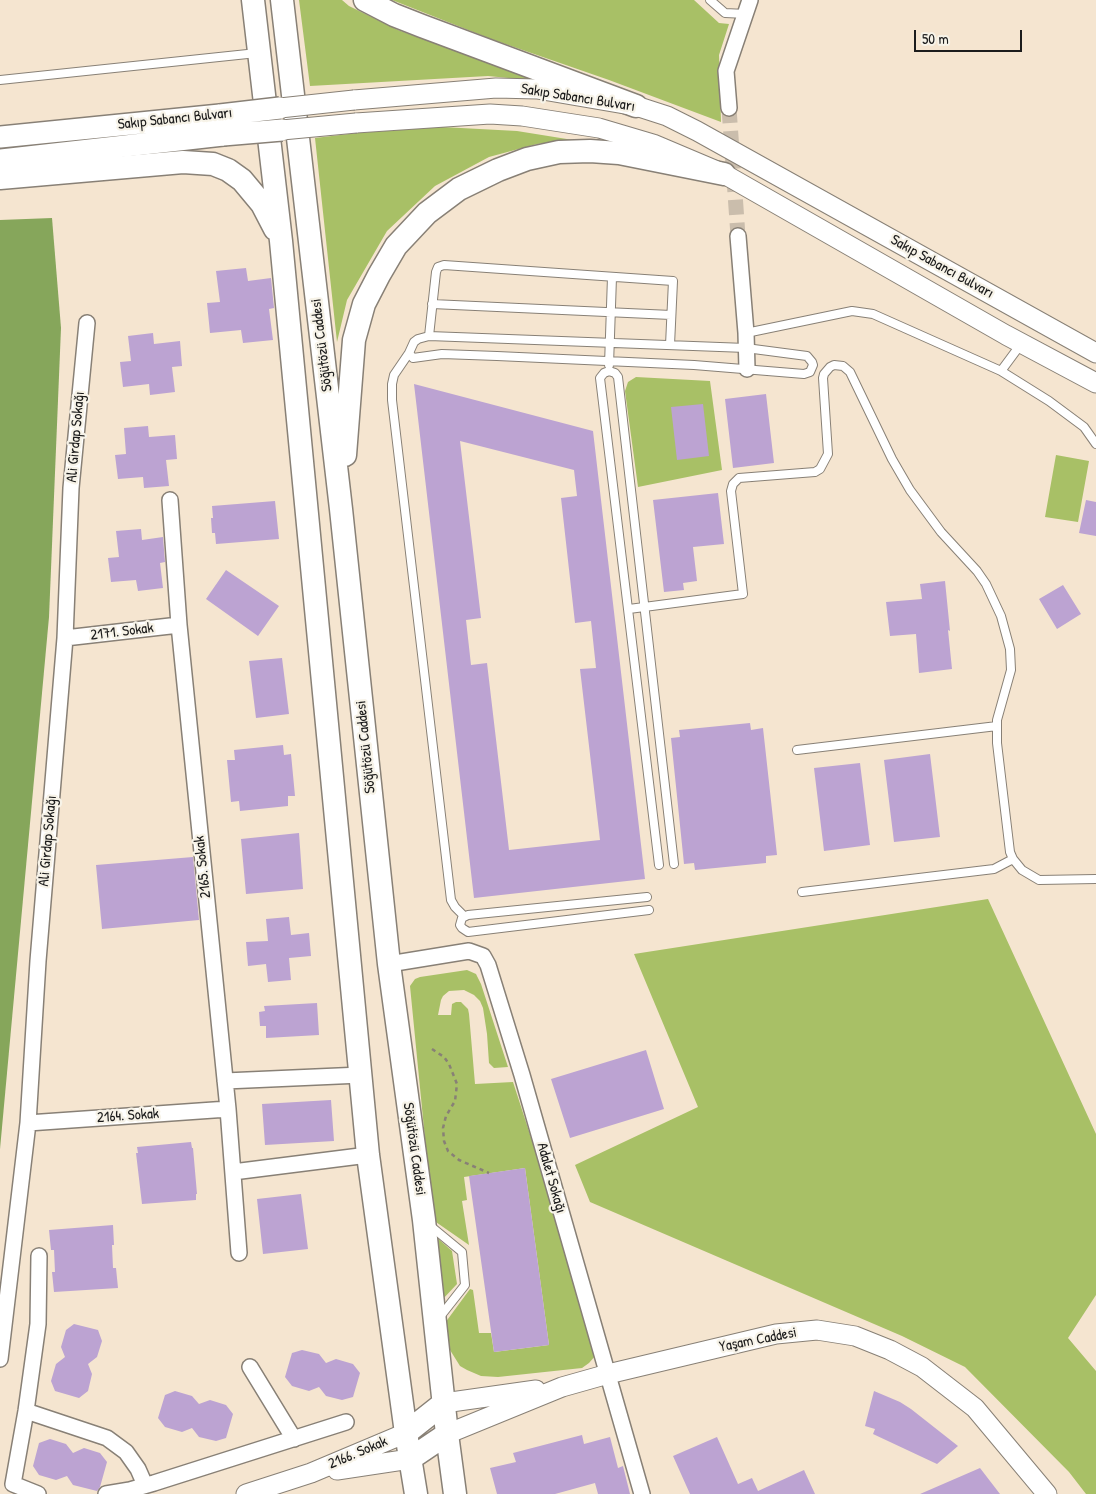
<!DOCTYPE html>
<html>
<head>
<meta charset="utf-8">
<style>
	body { margin:0 }
	#map { position:relative; width:1096px; height:1494px; overflow:hidden; background:#f5e5d0; font-family:"Patrick Hand",sans-serif }
	canvas { display:block }
	.scale { position:absolute; left:914px; top:30px; width:108px; height:22px; box-sizing:border-box; border:2px solid #1c1c1c; border-top:0; padding-left:6px; font-size:15px; line-height:18px; white-space:nowrap; color:#1c1c1c; -webkit-text-stroke:4px #f7f3e8; paint-order:stroke }
</style>
</head>
<body>
<div id="map">
<canvas width="1096" height="1494"></canvas>
<div class="scale">50 m</div>
</div>
<script>
const g = document.querySelector('canvas').getContext('2d');
g.lineJoin = 'round';
function fill(path, color) {
  g.fillStyle = color;
  g.fill(path, 'evenodd');
}
function toPath(rows) {
  const path = new Path2D();
  for (const r of rows) {
    path.moveTo(r[0], r[1]);
    for (let i = 2; i < r.length; i += 2) path.lineTo(r[i], r[i + 1]);
  }
  return path;
}
function strokePath(path, color, width, dash) {
  g.strokeStyle = color;
  g.lineWidth = width;
  g.lineCap = dash ? 'butt' : 'round';
  g.setLineDash(dash || []);
  g.stroke(path);
}
function label(font, color, halo, rows, align = 'center') {
  g.font = font + ' "Patrick Hand",sans-serif';
  g.lineWidth = 4.5;
  g.setLineDash([]);
  g.textBaseline = 'middle';
  g.strokeStyle = halo;
  g.fillStyle = color;
  for (const [text, x, y, turn = 0] of rows) {
    g.save();
    g.translate(x, y);
    g.rotate((+turn || 0) * Math.PI / 180);
    g.textAlign = isNaN(turn) ? turn : align;
    if (halo) g.strokeText(text, 0, 0);
    g.fillText(text, 0, 0);
    g.restore();
  }
}
fill(toPath([
	[299,0,342,0,349,6,398,30,539,81,488,76,310,86],
	[392,0,694,0,719,23,729,24,719,55,721,122,609,80,491,39],
	[442,127,517,131,573,140,537,144,489,157,435,186,387,231,347,300,337,342,315,138,357,133],
	[636,377,710,381,722,470,638,487,625,391,628,382],
	[1056,455,1089,461,1078,522,1045,517],
	[988,899,1096,1134,1096,1295,1068,1338,1096,1371,1096,1494,1086,1494,1069,1472,965,1367,902,1336,590,1202,575,1165,698,1107,634,954],
	[467,970,476,974,481,984,508,1067,494,1068,489,1063,487,1034,483,1008,480,1001,474,995,464,990,449,991,443,996,441,1000,438,1015,451,1015,452,1004,456,1002,461,1002,468,1009,469,1014,475,1084,513,1082,598,1344,596,1355,589,1363,582,1368,498,1377,481,1376,467,1370,460,1366,450,1350,447,1339,445,1323,470,1289,473,1290,479,1333,491,1333,494,1352,549,1345,525,1168,464,1177,467,1200,462,1201,469,1245,433,1220,410,986,415,979,420,977],
	[434,1235,452,1251,457,1284,442,1300]
]), '#a8c066');
fill(toPath([
	[52,218,61,328,49,617,0,1149,0,220]
]), '#86a65b');
fill(toPath([
	[246,268,248,281,271,278,274,308,269,309,273,340,243,343,241,330,210,333,207,303,220,302,216,271],
	[153,333,154,344,180,341,182,366,172,367,175,392,150,395,149,384,123,387,120,362,131,361,128,336],
	[414,384,593,431,645,879,474,898],
	[460,441,574,470,577,496,561,498,575,623,591,621,596,668,580,669,600,840,509,850,487,663,471,665,466,620,481,618],
	[766,394,774,463,733,468,725,399],
	[703,404,709,456,677,460,671,407],
	[148,426,149,437,175,435,177,459,166,460,169,486,144,488,143,477,118,479,115,455,126,454,124,428],
	[718,493,724,544,693,547,697,581,683,583,684,590,664,592,653,500],
	[1086,500,1096,502,1096,536,1079,533],
	[275,501,279,539,216,544,215,533,212,533,211,518,213,518,212,506],
	[141,529,142,540,163,537,165,562,160,563,163,588,138,591,136,580,111,582,108,558,119,557,116,531],
	[226,570,279,606,258,636,206,599],
	[945,581,950,631,948,630,952,669,919,673,916,634,890,636,886,602,922,599,920,584],
	[1063,585,1081,614,1057,629,1039,599],
	[282,658,289,714,256,718,249,661],
	[750,723,751,730,763,728,777,855,766,856,766,863,695,870,694,863,684,864,671,738,680,737,679,730],
	[283,745,284,755,291,754,295,796,288,796,288,806,240,811,239,801,231,802,227,760,235,760,234,750],
	[930,754,940,837,894,842,884,760],
	[860,763,870,845,824,851,814,768],
	[299,833,303,889,246,894,241,839],
	[193,857,199,920,102,929,96,865],
	[289,917,291,935,309,933,311,956,289,958,291,980,268,982,266,964,248,966,246,942,268,941,266,919],
	[317,1003,319,1035,266,1038,266,1026,260,1026,259,1012,265,1011,264,1006],
	[646,1050,664,1109,570,1138,551,1079],
	[331,1100,334,1141,265,1145,262,1104],
	[191,1142,192,1148,193,1148,197,1194,196,1194,196,1200,142,1204,136,1153,138,1153,137,1147],
	[525,1168,549,1345,494,1352,469,1176],
	[301,1194,308,1249,263,1254,257,1199],
	[113,1225,114,1245,112,1245,113,1268,116,1268,118,1288,54,1292,52,1272,55,1272,54,1250,51,1250,49,1230],
	[74,1324,98,1330,102,1341,97,1357,88,1364,92,1374,88,1391,79,1398,55,1391,51,1381,56,1364,65,1357,61,1347,66,1330],
	[302,1350,319,1354,326,1363,336,1359,353,1364,360,1373,353,1397,342,1400,326,1396,319,1387,309,1391,292,1386,285,1377,292,1353],
	[175,1391,192,1396,199,1404,210,1400,226,1405,233,1414,226,1438,216,1441,199,1437,192,1428,182,1432,165,1427,158,1418,165,1395],
	[874,1391,900,1402,911,1409,958,1446,937,1464,873,1434,875,1429,865,1426],
	[582,1435,584,1444,610,1437,618,1468,623,1466,630,1494,598,1494,595,1483,555,1494,497,1494,490,1468,516,1462,513,1453],
	[717,1437,738,1484,752,1478,758,1491,804,1470,815,1494,690,1494,673,1456],
	[50,1439,66,1444,73,1453,84,1448,100,1453,107,1462,100,1487,97,1491,73,1485,67,1476,56,1480,39,1475,33,1466,39,1443],
	[980,1468,1000,1494,920,1494]
]), '#bca3d2');
strokePath(toPath([
	[729,108,738,236]
]), '#cabdac', 15, [15, 8]);
const service = toPath([
	[710,0,725,13,746,14],
	[0,80,257,53],
	[432,304,671,315],
	[746,333,852,311,873,314,1001,371,1021,344],
	[429,336,746,348,807,356,812,362,813,365,810,372,804,374,694,365,497,356,442,354,413,358,409,353,414,342,418,339,429,336],
	[429,336,436,272,438,267,444,265,673,281,670,345],
	[409,353,394,375,392,384,392,400,451,900,455,907,464,916],
	[609,365,612,277],
	[1001,371,1049,401,1084,427,1096,444],
	[629,609,743,594,731,491,733,484,739,478,815,472,820,469,828,454,823,378,824,374,830,367,834,365,843,366,850,372,892,459,910,490,941,532,977,571,986,584,1001,616,1010,649,1011,670,997,720,997,743,1010,852,1013,859,1022,870,1039,880,1096,879],
	[797,750,997,726],
	[659,865,600,378,604,373,609,371,615,373,618,377,674,864],
	[802,892,994,869,1013,859],
	[647,897,468,915,462,918,460,925,462,928,468,932,649,910],
	[428,1224,462,1252,465,1285,439,1318]
]);
const minor = toPath([
	[729,108,726,71,750,0],
	[738,236,746,333,747,369],
	[170,500,179,625,228,1109,239,1253],
	[65,638,179,625],
	[389,964,469,951,483,956,488,965,522,1075,642,1494],
	[225,1081,361,1075],
	[28,1123,228,1109],
	[233,1172,368,1155],
	[0,1359,28,1123,38,961,65,638,71,488,87,323],
	[250,1367,294,1439],
	[26,1411,107,1438,126,1452,138,1469,145,1485],
	[38,1494,13,1484,26,1411,38,1324,39,1256],
	[106,1494,130,1490,154,1483,346,1422]
]);
const tertiary = toPath([
	[354,100,496,88,537,89,636,106,667,116,697,131,1096,353],
	[356,123,490,114,522,116,599,128,653,144,724,174,1006,335,1096,383],
	[444,1403,536,1390],
	[447,1434,562,1387,608,1374,776,1334,817,1330,855,1336,890,1350,922,1367,975,1408,1047,1494],
	[337,1470,410,1459],
	[246,1494,311,1473,406,1433]
]);
const secondary = toPath([
	[0,137,220,115],
	[0,160,223,135]
]);
const primary = toPath([
	[253,0,281,241,368,1155,406,1433,416,1494],
	[282,0,341,509,389,964,424,1220,447,1434,455,1494],
	[365,0,394,15,422,26,636,106],
	[0,178,183,162,213,164,228,170,242,180,262,204,275,229],
	[345,455,354,340,364,304,379,275,396,246,427,213,459,189,498,170,527,159,559,152,590,151,619,153,724,174],
	[406,1433,444,1403],
	[410,1459,447,1434]
]);
strokePath(service, '#888076', 10);
strokePath(minor, '#888076', 18);
strokePath(tertiary, '#888076', 21);
strokePath(secondary, '#888076', 24);
strokePath(primary, '#888076', 25);
strokePath(toPath([
	[432,1049,444,1057,449,1064,457,1084,455,1101,446,1116,443,1128,444,1141,448,1151,459,1160,489,1173]
]), '#888076', 2.5, [4, 4]);
strokePath(service, '#fff', 8);
strokePath(minor, '#fff', 15);
strokePath(tertiary, '#fff', 19);
strokePath(secondary, '#fff', 21);
strokePath(primary, '#fff', 22);
const tertiaryBridge = toPath([
	[280,108,354,100],
	[282,130,356,123]
]);
const secondaryBridge = toPath([
	[220,115,280,108],
	[223,135,282,130]
]);
strokePath(tertiaryBridge, '#888076', 21, []);
strokePath(secondaryBridge, '#888076', 24, []);
strokePath(tertiaryBridge, '#fff', 19);
strokePath(secondaryBridge, '#fff', 21);
label('15px', '#1c1c1c', '#f7f3e8', [
	["Sakıp Sabancı Bulvarı",578,98,9],
	["Sakıp Sabancı Bulvarı",175,119,-6],
	["Sakıp Sabancı Bulvarı",942,267,29],
	["Söğütözü Caddesi",322,345,-97],
	["Ali Girdap Sokağı",76,437,-85],
	["2171. Sokak",122,632,-7],
	["Söğütözü Caddesi",366,747,-96],
	["Ali Girdap Sokağı",48,841,-85],
	["2165. Sokak",203,867,-96],
	["2164. Sokak",128,1116,-4],
	["Söğütözü Caddesi",414,1149,82],
	["Adalet Sokağı",551,1178,74],
	["Yaşam Caddesi",758,1340,-11],
	["2166. Sokak",358,1453,-23]
]);
</script>
</body>
</html>
